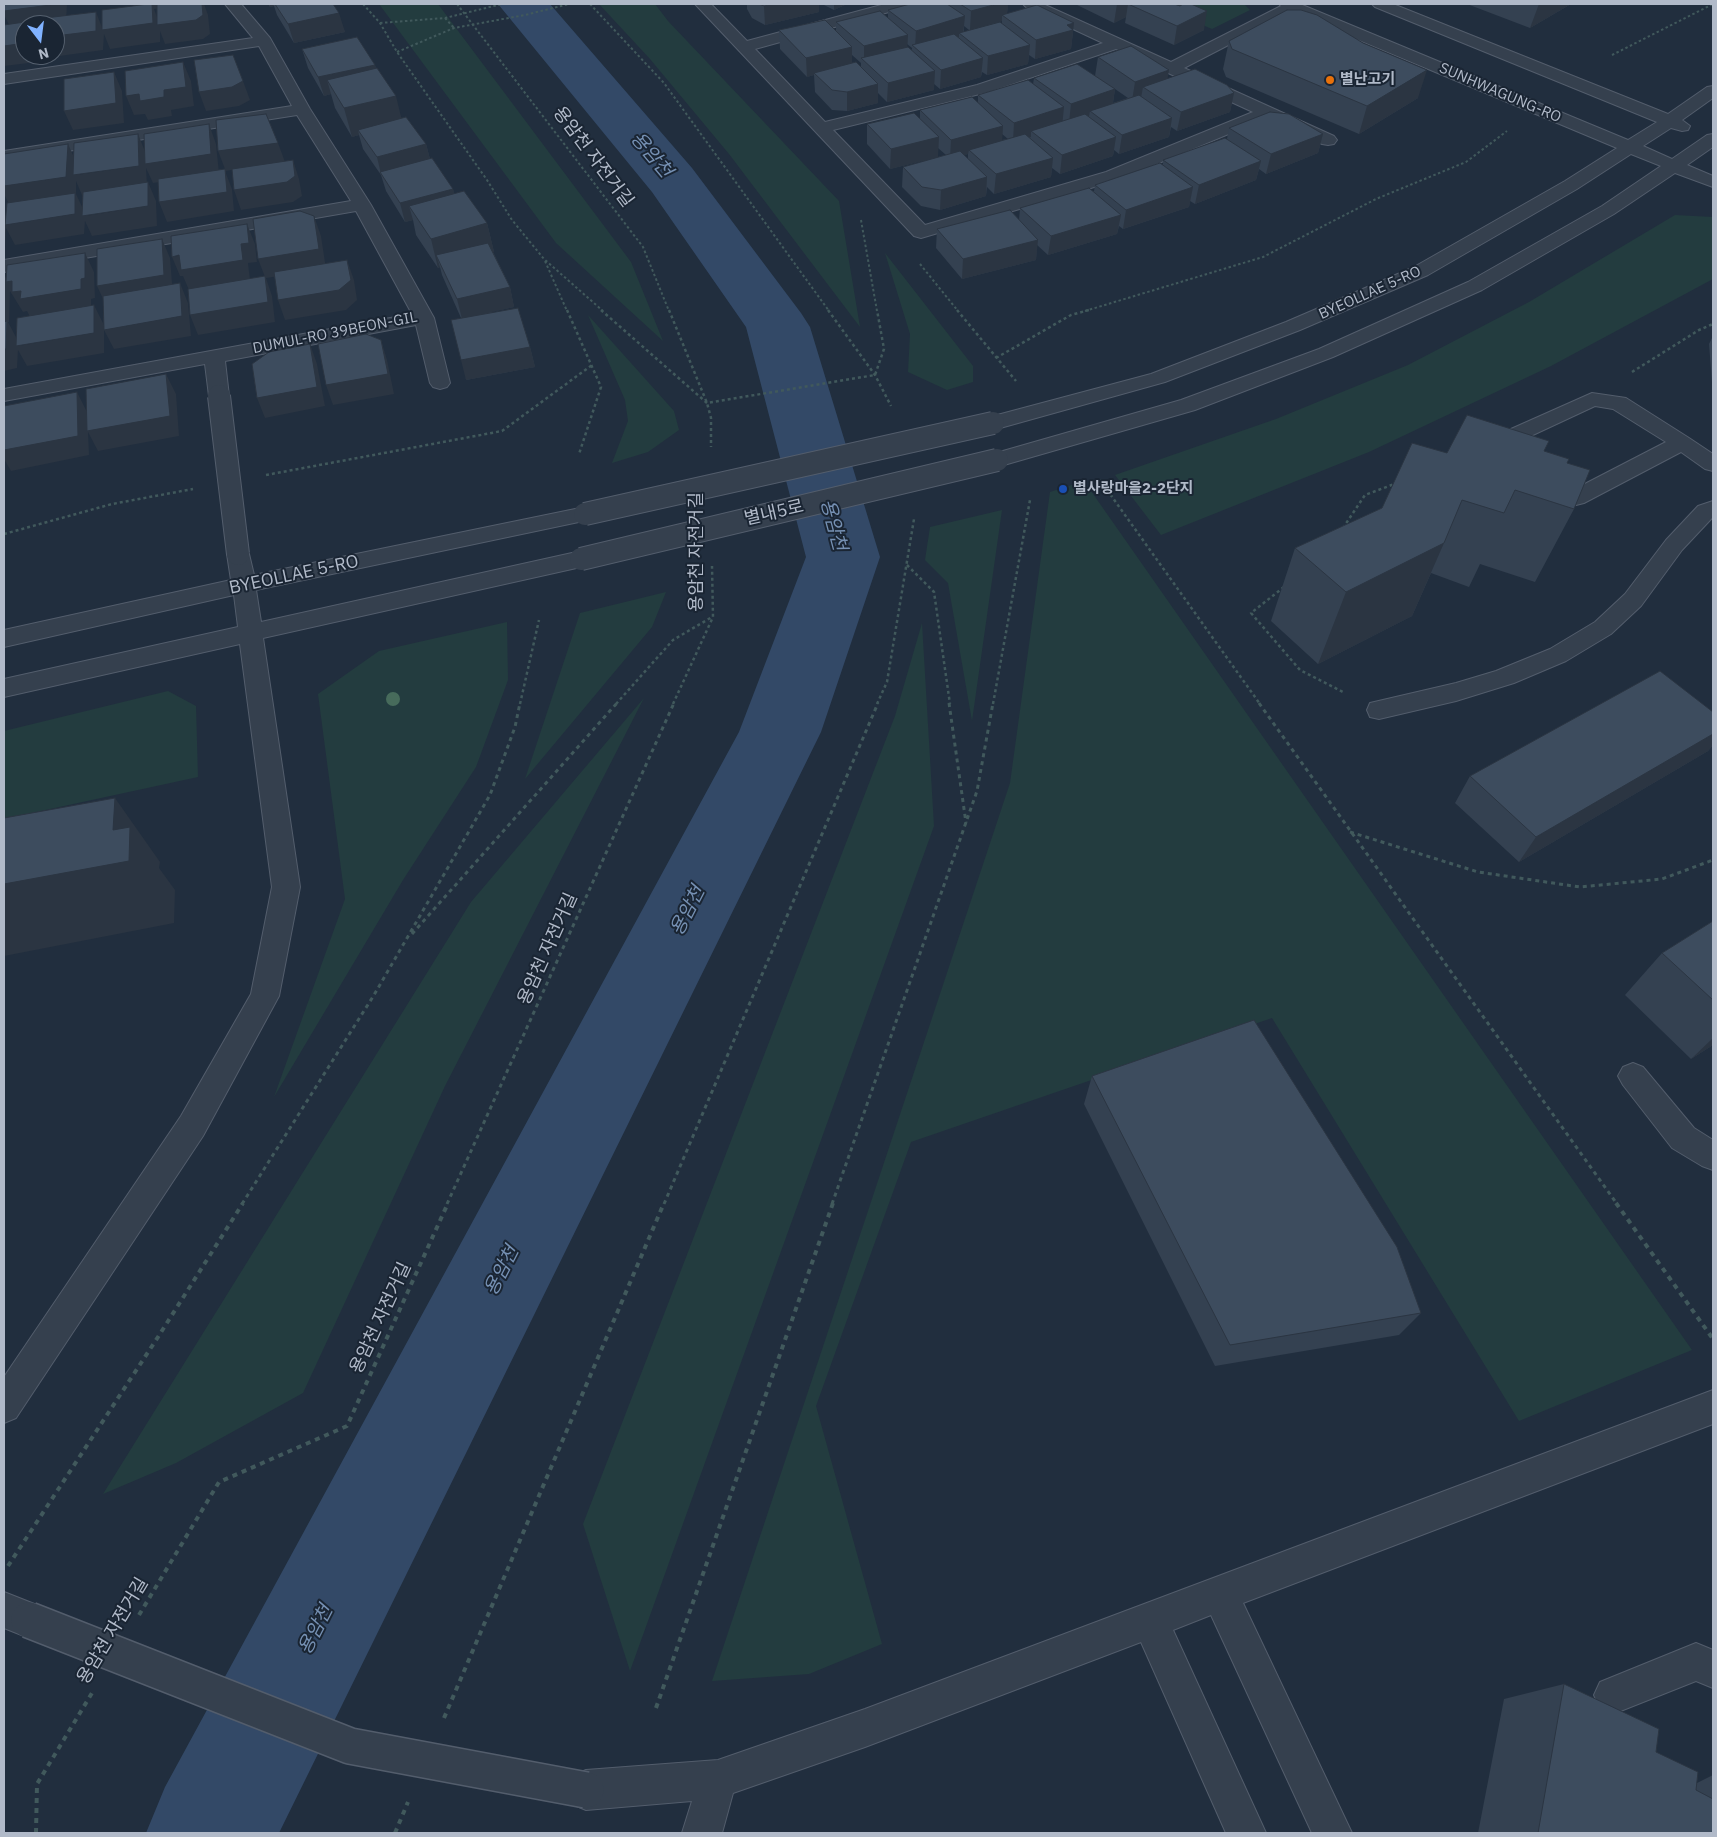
<!DOCTYPE html>
<html>
<head>
<meta charset="utf-8">
<style>
	body { margin:0 }
	#map { position:relative; width:1717px; height:1837px; overflow:hidden; background:#212e3e; font-family:"IBM Plex Sans",sans-serif }
	canvas { display:block }
	.frame { position:absolute; inset:0; border:5px solid #b1bac9; pointer-events:none }
	.north { position:absolute; left:15px; top:15px; width:50px; height:50px; box-sizing:border-box; background:#1a2533; border:1px solid #56616f; border-radius:50%; rotate:165deg; font-size:14px; font-weight:700; line-height:20px; text-align:center; color:#b1bac9 }
	.north::after { content:''; display:block; margin:auto; width:18px; height:22px; background:#80b2ff; clip-path:polygon(50% 0,100% 100%,50% 72%,0 100%) }
</style>
</head>
<body>
<div id="map">
<canvas width="1717" height="1837"></canvas>
<div class="frame"></div>
<div class="north">N</div>
</div>
<script>
const g = document.querySelector('canvas').getContext('2d');
g.lineJoin = 'round';
function fill(path, color) {
  g.fillStyle = color;
  g.fill(path, 'evenodd');
}
function toPath(rows) {
  const path = new Path2D();
  for (const r of rows) {
    path.moveTo(r[0], r[1]);
    for (let i = 2; i < r.length; i += 2) path.lineTo(r[i], r[i + 1]);
  }
  return path;
}
function strokePath(path, color, width, dash) {
  g.strokeStyle = color;
  g.lineWidth = width;
  g.lineCap = dash ? 'butt' : 'round';
  g.setLineDash(dash || []);
  g.stroke(path);
}
function label(font, color, halo, rows, align = 'center') {
  g.font = font + ' "IBM Plex Sans","Noto Sans KR",sans-serif';
  g.lineWidth = 4;
  g.setLineDash([]);
  g.textBaseline = 'middle';
  g.strokeStyle = halo;
  g.fillStyle = color;
  for (const [text, x, y, turn = 0] of rows) {
    g.save();
    g.translate(x, y);
    g.rotate((+turn || 0) * Math.PI / 180);
    g.textAlign = isNaN(turn) ? turn : align;
    if (halo) g.strokeText(text, 0, 0);
    g.fillText(text, 0, 0);
    g.restore();
  }
}
fill(toPath([
	[379,4,438,4,631,262,663,341,556,243],
	[599,4,655,4,668,21,839,201,860,327,729,154,650,59],
	[1152,4,1244,4,1250,10,1212,29],
	[1675,215,1713,217,1713,279,1551,366,1369,452,1161,535,1115,475,1276,419,1408,365,1529,302],
	[885,253,973,366,973,382,947,390,908,372,910,334],
	[588,315,674,411,679,430,648,452,612,463,628,421,625,400],
	[1084,481,1692,1350,1519,1421,1272,1018,911,1142,816,1406,882,1644,809,1674,712,1681,1010,783,1050,492],
	[1002,510,972,721,948,583,925,560,930,527],
	[666,592,652,627,525,779,580,613],
	[507,622,508,680,476,767,403,880,274,1097,345,899,318,694,379,651],
	[922,623,934,826,630,1671,583,1524,895,716],
	[168,691,196,706,198,777,4,819,4,731],
	[644,698,445,1086,303,1393,176,1463,103,1494,471,902]
]), '#233c3f');
fill(toPath([
	[498,4,550,4,692,168,801,313,810,327,880,557,821,732,279,1833,146,1833,165,1787,739,732,806,557,746,327,652,192,498,4]
]), '#334967');
const minor = toPath([
	[225,4,241,4,270,38,310,109,371,205,434,318,450,383,447,387,440,389,433,387,430,383,416,325,225,361,229,396,226,401,219,402,212,401,209,396,205,364,4,401,4,389,412,314,356,211,4,272,4,260,351,201,297,115,4,161,4,151,292,106,259,46,4,84,4,74,253,38,225,4],
	[695,4,711,4,747,41,885,4,910,4,907,7,755,49,825,122,977,85,1103,43,1026,7,1023,4,1043,4,1171,62,1281,6,1279,4,1300,4,1628,140,1657,122,1375,7,1372,4,1393,4,1668,114,1707,87,1713,86,1713,98,1682,120,1690,126,1688,130,1682,131,1671,128,1643,146,1672,159,1707,135,1713,134,1713,147,1687,165,1713,176,1713,187,1675,173,1614,214,1482,290,1333,357,1195,410,997,467,989,465,986,460,989,455,1181,400,1319,349,1468,282,1602,206,1661,166,1631,154,1577,189,1428,275,1300,330,1165,382,993,430,986,428,983,423,986,418,1151,374,1286,322,1414,267,1565,181,1617,148,1292,12,1184,68,1334,136,1337,140,1334,144,1328,145,1322,144,1267,118,1118,180,921,238,914,236,695,4],
	[1116,49,1253,112,1106,172,925,225,833,130,988,92,1116,49],
	[1592,393,1626,398,1689,438,1713,454,1713,471,1705,469,1681,452,1584,503,1576,505,1568,503,1503,457,1500,452,1498,438,1502,433,1592,393],
	[1595,406,1613,409,1666,442,1577,488,1521,449,1520,441,1595,406],
	[1713,501,1713,517,1682,550,1641,606,1611,634,1566,661,1514,683,1456,701,1379,719,1370,717,1367,710,1370,703,1456,683,1496,671,1550,649,1595,622,1625,594,1666,540,1698,506,1713,501],
	[585,507,593,509,596,514,593,519,256,590,261,622,581,551,589,553,592,559,589,565,581,567,263,638,300,887,279,996,203,1136,16,1418,4,1423,4,1377,181,1116,251,994,272,887,240,644,4,697,4,679,238,627,234,595,4,647,4,630,231,580,227,554,230,549,238,546,246,549,249,554,254,575,585,507],
	[1633,1063,1643,1067,1694,1128,1713,1140,1713,1170,1702,1166,1672,1148,1623,1085,1618,1076,1623,1067,1633,1063],
	[1713,1390,1713,1424,1243,1603,1352,1833,1312,1833,1211,1615,1173,1630,1266,1833,1226,1833,1141,1642,865,1747,733,1793,722,1833,682,1833,692,1801,586,1810,572,1804,566,1790,572,1776,586,1770,718,1760,865,1709,1713,1390],
	[4,1592,42,1607,47,1620,42,1633,29,1638,4,1628,4,1592],
	[1696,1643,1713,1650,1713,1688,1696,1681,1613,1714,1600,1708,1594,1695,1600,1682,1696,1643]
]);
strokePath(minor, '#535d6c', 2);
strokePath(toPath([
	[363,4,380,23,397,52,487,180,512,220,544,259,603,311],
	[457,4,643,247,669,311],
	[590,4,664,83,829,311],
	[445,18,454,28],
	[1612,55,1713,4],
	[861,220,877,311],
	[545,261,567,311],
	[920,264,958,311],
	[1085,311,1263,257,1376,199,1466,162,1507,131]
]), '#41595c', 2, [2.5, 2.5]);
strokePath(toPath([
	[567,310,601,387,579,454],
	[601,310,707,403,875,375,884,349,877,310],
	[669,310,707,403,711,418,711,447],
	[828,310,875,375,891,406],
	[957,310,1016,381],
	[996,358,1071,315,1089,310],
	[1632,372,1699,330,1713,324],
	[266,475,502,431,592,365],
	[1100,480,1260,704],
	[1343,528,1365,495,1397,483],
	[4,534,112,504,193,489],
	[907,565,934,592,950,704],
	[1284,587,1251,613,1300,670,1345,693],
	[520,704,539,620],
	[616,704,673,640,712,617],
	[673,704,713,617,712,566],
	[877,704,887,682,914,519],
	[993,704,1030,500]
]), '#41595c', 2.5, [3, 3]);
strokePath(toPath([
	[949,703,966,823],
	[1259,703,1617,1204],
	[1350,832,1478,872,1580,887,1662,879,1713,860],
	[412,934,617,703],
	[242,1204,374,995,490,795,515,727,520,703],
	[447,1204,674,703],
	[664,1204,878,703],
	[832,1204,977,791,993,703]
]), '#41595c', 3, [4, 4]);
strokePath(toPath([
	[1616,1203,1713,1339],
	[8,1566,158,1337,243,1203],
	[139,1615,219,1482,347,1426,448,1203],
	[656,1708,833,1203],
	[444,1718,664,1203],
	[36,1833,37,1784,92,1693],
	[395,1833,408,1802]
]), '#41595c', 4, [5, 5]);
fill(minor, '#35404e');
const minorBridgeFar1 = toPath([
	[219,396,238,554],
	[585,514,993,423],
	[581,559,997,460]
]);
const minorBridge = toPath([
	[29,1620,350,1746,586,1790]
]);
strokePath(minorBridgeFar1, '#535d6c', 24, []);
strokePath(minorBridge, '#535d6c', 38, []);
strokePath(toPath([
	[380,23,445,18,502,4],
	[397,52,454,28,525,15,569,4]
]), '#41595c', 2, [2.5, 2.5]);
strokePath(minorBridgeFar1, '#35404e', 22);
strokePath(minorBridge, '#35404e', 35);
g.fillStyle = '#476b5b';
for (const [x, y] of [
	[393,699]
]) {
  g.beginPath();
  g.arc(x, y, 7, 0, 2 * Math.PI);
  g.fill();
}
fill(toPath([
	[268,4,333,4,345,32,294,43,277,15,274,6,270,7],
	[747,4,819,4,819,12,765,25,752,18,747,9],
	[822,4,847,4,834,10],
	[910,4,1008,4,1007,13,1074,23,1071,49,1035,59,1029,55,1028,64,987,75,982,72,981,77,940,89,934,84,934,90,887,102,878,93,878,103,847,111,832,110,815,92,814,75,807,77,780,49,779,30,836,32,836,22,888,18,888,10],
	[1002,21,1002,23,972,30],
	[964,26,969,30,964,32],
	[907,44,912,48,912,50,907,47],
	[852,55,861,63,861,67,852,63],
	[1075,4,1174,4,1204,30,1174,45,1125,23,1126,17,1114,23],
	[1467,4,1571,4,1530,28],
	[1229,41,1418,98,1359,134,1226,77,1223,69],
	[302,49,375,65,376,69,402,119,426,144,430,159,453,189,454,194,487,223,494,252,493,252,510,287,514,307,491,312,530,347,535,367,466,380,461,318,442,275,440,267,438,268,416,235,413,220,405,222,386,191,381,175,363,149,359,135,352,137,335,108,331,94,324,96,308,68],
	[1098,57,1168,79,1234,93,1230,112,1177,131,1171,127,1169,137,1119,154,1114,150,1113,156,1060,174,1052,168,1051,177,994,194,987,187,986,196,940,210,921,206,902,187,903,167,946,155,938,148,938,157,890,169,867,144,867,124,920,119,920,110,978,103,978,95,1033,84,1034,78,1095,76],
	[1115,89,1128,98,1113,103],
	[1002,134,1008,139,1002,140],
	[968,154,968,159,964,155],
	[1229,128,1323,134,1318,153,1266,174,1259,169,1256,180,1195,204,1190,201,1189,207,1123,229,1119,226,1117,234,1048,255,1037,245,1036,260,962,279,936,248,937,229,1019,220,1020,208,1094,191,1095,185,1163,165,1163,160,1227,139],
	[1713,336,1713,395,1709,344],
	[1544,451,1574,509,1535,582,1480,564,1469,587,1431,573,1412,616,1318,664,1271,621,1295,548,1382,508,1447,453],
	[1713,712,1713,745,1708,751,1519,862,1455,803,1470,776],
	[1713,921,1713,1045,1691,1059,1625,995,1662,953],
	[1092,1076,1421,1313,1399,1335,1215,1366,1084,1104],
	[1564,1684,1697,1783,1713,1775,1713,1833,1478,1833,1504,1699]
]), '#344151');
fill(toPath([
	[4,4,67,4,66,23,53,25,25,25,12,30,5,17,4,30],
	[143,4,185,4,185,5,154,9,159,22,202,4,204,4,208,15,210,34,203,39,165,44,160,31,160,42,110,49,104,34,103,50,52,57,51,55,55,55,55,36,96,12,103,30,146,10],
	[269,4,273,4,274,6,270,7],
	[774,4,819,4,819,12,765,25,764,6],
	[834,4,847,4,834,10],
	[997,4,1008,4,1007,18,1002,15,1002,21,970,30,971,11],
	[1117,4,1147,4,1128,4,1126,17,1114,23],
	[1539,4,1571,4,1530,28],
	[1207,11,1204,30,1174,45,1177,26],
	[339,13,345,32,294,43,288,24],
	[965,16,963,35,959,33,959,37,917,49,915,48,916,31],
	[1074,23,1071,49,1035,59,1036,40,1067,25],
	[908,35,907,54,864,60,864,46],
	[25,43,25,55,45,55,45,61,4,66,4,46],
	[1030,45,1028,64,987,75,988,56],
	[852,47,852,66,814,73,814,75,807,77,806,58],
	[983,58,981,77,940,89,941,70],
	[183,62,191,81,194,106,171,110,172,116,148,120,145,114,134,115,126,96,164,90],
	[375,65,380,84,327,80,331,94,324,96,318,77],
	[1169,70,1166,89,1143,87,1141,98,1132,101,1135,82],
	[1427,70,1418,98,1359,134,1367,106],
	[935,71,934,90,887,102,888,83],
	[114,72,122,91,124,123,73,130,64,111],
	[243,81,250,100,239,106,206,111,199,92],
	[878,84,878,103,847,111,847,92],
	[1115,89,1112,108,1090,111,1089,116,1069,123,1071,104],
	[1234,93,1230,112,1177,131,1181,112],
	[396,96,403,125,358,130,359,135,352,137,344,108],
	[1064,107,1062,127,1031,131,1031,137,1013,142,1014,123],
	[1172,118,1169,137,1119,154,1122,135],
	[209,124,216,144,219,173,153,183,146,168,147,185,82,195,76,181,76,194,85,213,85,216,148,206,148,182,156,201,157,226,92,236,85,221,84,234,15,245,6,228,5,247,4,247,4,218,7,223,6,225,75,214,75,196,10,206,4,194,4,186,66,177,68,144,77,164,76,175,139,166,138,134,146,154,146,163,211,154],
	[1003,126,1002,145,969,150,968,154,950,159,951,140],
	[1323,134,1318,153,1266,174,1271,154],
	[939,137,938,157,890,169,891,149],
	[1116,137,1113,156,1060,174,1062,155],
	[278,143,285,162,225,171,232,189,234,211,167,222,159,202,225,169,218,151],
	[426,144,431,163,381,174,377,157],
	[1053,158,1051,177,994,194,996,174],
	[293,160,299,179,302,196,293,202,241,210,234,190],
	[1261,161,1256,180,1195,204,1199,185],
	[987,177,986,196,940,210,941,190],
	[1193,187,1189,207,1123,229,1126,210],
	[453,189,458,208,409,206,413,220,405,222,400,203],
	[1121,215,1117,234,1048,255,1051,236],
	[314,216,321,236,326,269,266,278,272,296,275,322,198,335,190,315,265,277,258,259],
	[487,223,494,252,442,267,436,255,440,267,438,268,431,239],
	[247,224,255,244,257,262,248,263,250,280,189,290,183,276,180,276,172,257,241,244],
	[162,239,170,258,173,295,106,305,97,286],
	[1038,240,1036,260,962,279,963,259],
	[85,253,94,272,95,298,91,299,91,309,31,319,27,311,23,312,10,291,9,322,8,322,18,341,18,346,94,333,94,305,104,325,104,330,182,316,180,283,188,303,191,336,114,349,104,330,104,353,27,366,18,350,17,368,4,371,4,349,6,349,7,322,4,323,4,274,8,282,12,281,18,291,21,291,25,298,81,289,81,279,85,278],
	[347,260,354,280,357,300,346,310,285,320,278,300],
	[510,287,514,307,462,319,457,299],
	[381,340,387,360,394,394,333,405,326,385],
	[310,344,317,364,325,406,265,418,257,398],
	[530,347,535,367,466,380,461,360],
	[166,374,176,394,179,436,98,451,88,432,89,455,11,471,4,459,4,450,77,392,87,412],
	[1444,543,1412,616,1318,664,1346,592],
	[1713,734,1713,745,1708,751,1519,862,1536,837],
	[115,798,160,862,159,868,175,890,174,923,4,956,4,884,113,830],
	[1713,1038,1713,1045,1691,1059]
]), '#2b3542');
const building = toPath([
	[4,4,58,4,4,11,4,4],
	[148,4,152,4,153,23,102,30,102,10,148,4],
	[157,4,202,4,203,15,196,20,157,25,157,4],
	[275,4,333,4,339,13,288,24,275,4],
	[759,4,774,4,764,6,759,4],
	[910,4,947,4,965,16,916,31,888,10,910,4],
	[960,4,997,4,971,11,960,4],
	[1128,4,1174,4,1180,6,1183,4,1191,4,1207,11,1177,26,1128,4],
	[1037,5,1074,23,1067,25,1073,30,1036,40,1002,15,1037,5],
	[1287,10,1301,10,1317,15,1363,43,1427,70,1367,106,1232,49,1229,41,1287,10],
	[880,11,908,35,864,46,836,22,880,11],
	[96,12,96,31,55,36,55,25,44,25,45,18,96,12],
	[38,20,37,25,25,25,25,43,4,46,4,25,38,20],
	[825,20,852,47,806,58,779,30,825,20],
	[1000,22,1030,45,988,56,959,33,1000,22],
	[954,34,983,58,941,70,912,45,954,34],
	[357,37,375,65,318,77,302,49,357,37],
	[1131,46,1169,70,1135,82,1098,57,1131,46],
	[908,47,935,71,888,83,861,58,908,47],
	[233,55,243,81,232,87,199,92,194,60,233,55],
	[183,62,186,87,164,90,164,97,140,101,139,94,126,96,125,71,183,62],
	[856,62,878,84,847,92,832,90,814,73,856,62],
	[1077,64,1115,89,1071,104,1034,78,1077,64],
	[377,68,396,96,344,108,327,80,377,68],
	[1195,69,1227,85,1234,93,1181,112,1143,87,1195,69],
	[114,72,116,103,64,111,64,79,114,72],
	[1028,80,1064,107,1014,123,978,95,1028,80],
	[1139,95,1172,118,1122,135,1090,111,1139,95],
	[972,97,1003,126,951,140,920,110,972,97],
	[1270,112,1289,114,1323,134,1271,154,1229,128,1270,112],
	[914,113,939,137,891,149,867,124,914,113],
	[266,114,278,143,218,151,216,120,266,114],
	[1085,114,1116,137,1062,155,1031,131,1085,114],
	[406,117,426,144,377,157,358,130,406,117],
	[209,124,211,154,145,164,144,134,209,124],
	[138,134,139,166,73,175,74,143,138,134],
	[1025,134,1053,158,996,174,969,150,1025,134],
	[1225,138,1261,161,1199,185,1163,160,1225,138],
	[68,144,66,177,4,186,4,154,68,144],
	[960,151,987,177,941,190,922,187,903,167,960,151],
	[432,158,453,189,400,203,380,172,432,158],
	[293,160,295,176,287,182,234,190,232,169,293,160],
	[1160,163,1193,187,1126,210,1095,185,1160,163],
	[225,169,227,192,159,202,158,179,225,169],
	[148,182,148,206,82,216,83,192,148,182],
	[1089,188,1121,215,1051,236,1020,208,1089,188],
	[464,191,487,223,431,239,409,206,464,191],
	[75,193,75,214,5,225,7,203,75,193],
	[1010,210,1038,240,963,259,937,229,1010,210],
	[300,211,314,216,319,249,258,259,253,219,300,211],
	[247,224,249,243,241,244,243,260,181,270,179,255,172,257,171,236,247,224],
	[162,239,164,275,97,286,97,249,162,239],
	[488,243,510,287,457,299,436,255,488,243],
	[85,253,85,278,81,279,81,289,20,299,21,291,12,292,12,281,6,282,7,265,85,253],
	[347,260,351,280,339,290,278,300,274,272,347,260],
	[265,276,268,302,190,315,188,289,265,276],
	[180,283,182,316,104,330,103,296,180,283],
	[94,305,94,333,16,346,17,318,94,305],
	[518,308,530,347,461,360,451,320,518,308],
	[7,321,6,349,4,349,4,322,7,321],
	[366,334,381,340,388,374,326,385,318,344,366,334],
	[310,344,317,387,257,398,252,364,269,352,310,344],
	[166,374,170,416,87,431,86,389,166,374],
	[77,392,78,436,4,450,4,406,77,392],
	[1467,415,1549,441,1544,451,1569,459,1567,463,1590,470,1574,509,1515,490,1504,513,1462,500,1444,543,1346,592,1295,548,1382,508,1412,443,1447,453,1467,415],
	[1660,671,1713,712,1713,734,1536,837,1470,776,1660,671],
	[115,798,113,830,130,827,129,861,4,884,4,818,115,798],
	[1713,921,1713,1000,1662,953,1713,921],
	[1254,1020,1397,1247,1421,1313,1230,1345,1092,1076,1254,1020],
	[1564,1684,1659,1729,1656,1752,1698,1772,1696,1790,1713,1799,1713,1833,1538,1833,1564,1684]
]);
fill(building, '#3d4c5e');
strokePath(building, '#2b3542', 1);
for (const [x, y, r, color] of [
	[1330,80,5,"#e8710a"],
	[1063,489,5,"#1a4fb4"]
]) {
  const dot = new Path2D();
  dot.arc(x, y, r, 0, 2 * Math.PI);
  g.fillStyle = color;
  g.fill(dot);
  strokePath(dot, '#1a2533', 2);
}
label('bold 15px', '#b1bac9', '#1a2533', [
	["별난고기",1340,80],
	["별사랑마을2-2단지",1073,489]
], 'left');
label('15px', '#b1bac9', '#1a2533', [
	["SUNHWAGUNG-RO",1500,93,23],
	["BYEOLLAE 5-RO",1370,293,-24],
	["DUMUL-RO 39BEON-GIL",335,333,-11]
]);
label('18px', '#b1bac9', '#1a2533', [
	["용암천 자전거길",593,157,53],
	["별내5로",774,513,-13],
	["용암천 자전거길",697,552,-90],
	["BYEOLLAE 5-RO",294,575,-12],
	["용암천 자전거길",548,949,-66],
	["용암천 자전거길",381,1318,-65],
	["용암천 자전거길",113,1631,-59]
]);
label('italic 19px', '#7691b4', '#1a2533', [
	["용암천",651,155,50],
	["용암천",833,525,75],
	["용암천",688,911,-63],
	["용암천",502,1271,-63],
	["용암천",316,1630,-63]
]);
</script>
</body>
</html>
